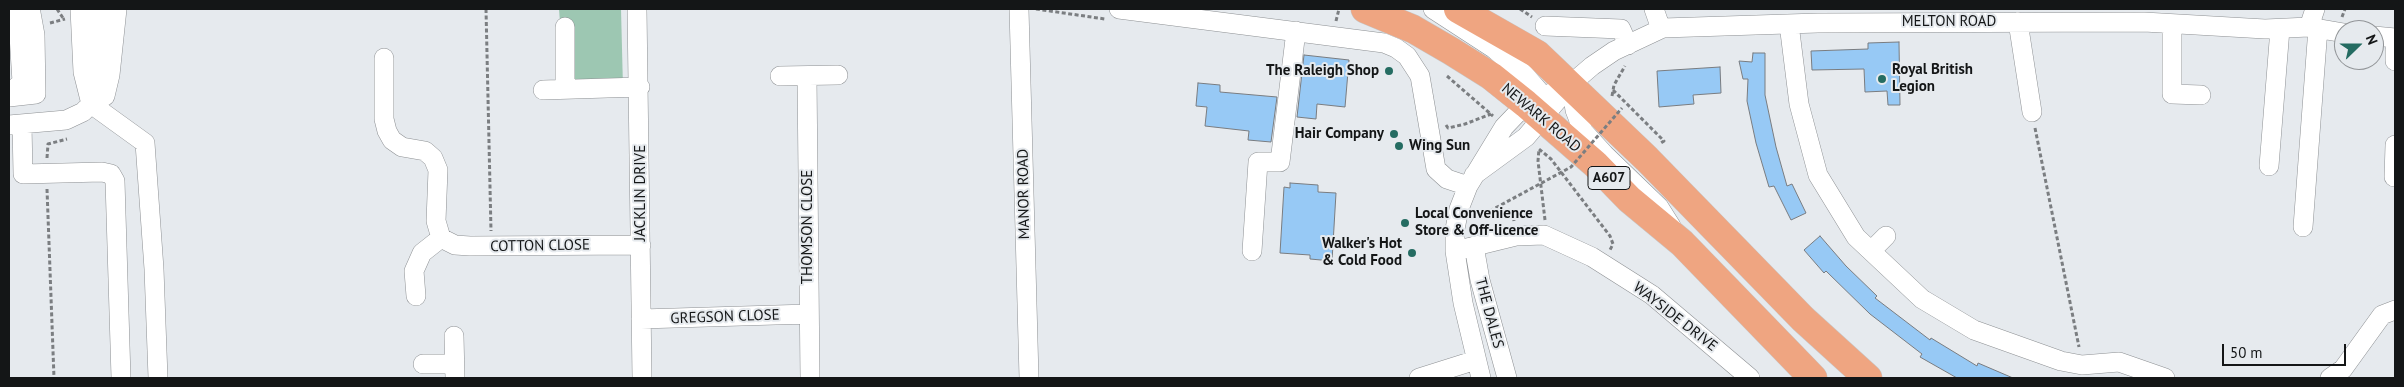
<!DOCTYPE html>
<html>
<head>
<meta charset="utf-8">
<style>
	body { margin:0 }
	#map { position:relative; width:2404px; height:387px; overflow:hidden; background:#e6eaee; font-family:"PT Sans",sans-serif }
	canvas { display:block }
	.frame { position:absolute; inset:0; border:10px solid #141617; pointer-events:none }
	.north { position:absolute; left:2334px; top:20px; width:50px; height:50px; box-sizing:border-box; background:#e6eaee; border:1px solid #929598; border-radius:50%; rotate:68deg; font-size:14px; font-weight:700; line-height:20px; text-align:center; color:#141617 }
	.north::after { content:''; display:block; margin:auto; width:18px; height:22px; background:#256c62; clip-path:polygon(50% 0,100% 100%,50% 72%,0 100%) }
	.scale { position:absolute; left:2222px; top:344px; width:124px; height:22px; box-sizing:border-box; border:2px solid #141617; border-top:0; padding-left:6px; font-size:15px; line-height:18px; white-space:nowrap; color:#141617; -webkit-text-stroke:4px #e6eaee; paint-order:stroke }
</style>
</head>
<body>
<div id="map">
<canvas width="2404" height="387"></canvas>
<div class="frame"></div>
<div class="north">N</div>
<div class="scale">50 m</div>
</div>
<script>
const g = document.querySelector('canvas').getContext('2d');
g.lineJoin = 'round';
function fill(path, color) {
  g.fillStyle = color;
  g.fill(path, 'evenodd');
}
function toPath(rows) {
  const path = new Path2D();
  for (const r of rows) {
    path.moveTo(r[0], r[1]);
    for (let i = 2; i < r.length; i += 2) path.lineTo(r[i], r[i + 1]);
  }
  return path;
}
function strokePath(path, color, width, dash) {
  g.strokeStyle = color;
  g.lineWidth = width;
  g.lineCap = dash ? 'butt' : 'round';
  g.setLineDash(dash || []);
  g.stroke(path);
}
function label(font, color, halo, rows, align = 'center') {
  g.font = font + ' "PT Sans",sans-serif';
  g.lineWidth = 4;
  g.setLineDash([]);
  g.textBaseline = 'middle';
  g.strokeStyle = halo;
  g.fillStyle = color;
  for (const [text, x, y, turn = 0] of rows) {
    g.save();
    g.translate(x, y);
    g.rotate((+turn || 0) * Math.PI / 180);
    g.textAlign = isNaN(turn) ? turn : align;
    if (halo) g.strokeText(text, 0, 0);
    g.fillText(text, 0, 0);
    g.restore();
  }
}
fill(toPath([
	[559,9,621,9,623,88,565,89]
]), '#9dc7b2');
const building = toPath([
	[1899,42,1900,105,1888,105,1887,91,1865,92,1864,69,1812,70,1811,51,1868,49,1868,43,1899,42],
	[1753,53,1765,53,1765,95,1776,147,1787,186,1792,184,1806,213,1791,220,1774,186,1769,187,1756,143,1747,101,1748,79,1743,79,1739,61,1752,62,1753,53],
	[1304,55,1349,60,1345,107,1317,104,1316,119,1297,117,1304,55],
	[1720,67,1721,93,1693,95,1694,104,1659,107,1657,71,1720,67],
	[1198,83,1220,85,1220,92,1277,97,1271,142,1248,140,1249,131,1205,126,1207,107,1196,106,1198,83],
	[1290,183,1318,185,1318,192,1336,193,1332,261,1310,259,1310,255,1280,253,1284,187,1290,188,1290,183],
	[1820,236,1846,266,1877,296,1875,298,1930,340,1931,338,1977,366,1978,363,2013,378,1957,378,1920,357,1922,354,1870,314,1826,271,1824,273,1804,250,1820,236]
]);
fill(building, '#97c9f5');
strokePath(building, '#797c80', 1);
const minor = toPath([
	[80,9,83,72,91,104,145,143,154,269,158,378],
	[637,9,642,378],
	[1019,9,1029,378],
	[1119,9,1384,43,1396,48,1407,56,1420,76,1436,169,1447,179,1468,186],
	[1433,9,1493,48,1524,74,1538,90,1543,109],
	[1654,9,1661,29],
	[9,13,14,11,31,13,35,35,36,94,9,97],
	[9,18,18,20,22,82,9,94],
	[2018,22,2032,112],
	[1789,24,1799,104,1818,175,1856,237,1922,299,1974,330,2061,361,2082,365,2119,362,2165,378],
	[2172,24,2172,94,2201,95],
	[1545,26,1621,29,1628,45],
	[565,27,565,89],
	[2309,27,2315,9],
	[2374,36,2395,38],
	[2395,49,2395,61],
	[384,58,384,119,387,131,392,140,402,147,425,151,433,158,438,170,436,221,441,238,422,253,414,271,416,296],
	[780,76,838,75],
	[807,76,810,378],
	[1571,85,1575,110,1583,131,1604,154,1659,207,1671,226],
	[543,90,640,87],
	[93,95,96,83,99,9],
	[22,124,23,174,102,172,111,174,115,181,121,378],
	[9,125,66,120,83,112,91,104,105,96,110,75,117,9],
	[2269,166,2280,29],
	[1474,175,1526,137,1571,84,1592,66,1614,51,1663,28,1818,23,2144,22,2265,29,2309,27,2344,33],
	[2394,177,2395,145],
	[2303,227,2318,28],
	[441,238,455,245,470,246,641,245],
	[1474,246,1480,280,1507,378],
	[1252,251,1258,162,1280,162,1296,31],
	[1455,251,1516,236,1544,235,1592,257,1652,295,1750,378],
	[1871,251,1886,236],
	[641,319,809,314],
	[454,336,455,378],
	[423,364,454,364],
	[1419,378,1476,360],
	[1481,378,1463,303,1455,251,1455,229,1459,209,1468,186,1504,127,1526,104,1567,86],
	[2330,378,2343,369,2382,315,2395,310]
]);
const highway = toPath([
	[1365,9,1413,29,1451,51,1491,76,1526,104,1595,164,1629,199,1682,243,1813,378],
	[1458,9,1537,54,1647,159,1803,319,1868,378]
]);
strokePath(minor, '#8d9093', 20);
strokePath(highway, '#c7c7c7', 29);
strokePath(toPath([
	[57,9,63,18],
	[486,9,491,231],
	[1036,9,1105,19],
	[1520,9,1532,17],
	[2342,17,2345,9],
	[1336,21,1339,9],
	[50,23,65,19],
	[1447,76,1493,116],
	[1613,90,1664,141,1661,143],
	[1612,96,1614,85,1625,66],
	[1446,125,1448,128,1465,124,1491,114],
	[2035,128,2079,347],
	[47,158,48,144,67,139],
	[47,189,54,378],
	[1508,210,1513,212,1514,221],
	[1545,220,1538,161,1539,149,1551,159,1610,236,1613,244,1610,250]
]), '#7b7e81', 3, [4, 2.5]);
strokePath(minor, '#fff', 19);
strokePath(highway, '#efa581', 28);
strokePath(toPath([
	[1508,210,1492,217,1488,212,1571,167,1622,108]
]), '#7b7e81', 3, [4, 2.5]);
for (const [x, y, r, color] of [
	[1389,71,5,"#256c62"],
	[1882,79,5,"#256c62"],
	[1394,134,5,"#256c62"],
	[1399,146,5,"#256c62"],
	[1405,223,5,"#256c62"],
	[1412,253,5,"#256c62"]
]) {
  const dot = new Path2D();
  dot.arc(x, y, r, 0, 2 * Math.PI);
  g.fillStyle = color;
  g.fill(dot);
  strokePath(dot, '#e6eaee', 2);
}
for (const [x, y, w] of [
	[1609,178,42]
]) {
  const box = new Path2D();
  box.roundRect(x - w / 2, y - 11.5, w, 23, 4);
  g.fillStyle = '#e6eaee';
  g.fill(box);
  strokePath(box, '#141617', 1);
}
label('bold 14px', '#141617', null, [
	["A607",1609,178]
]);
label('15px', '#141617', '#e6eaee', [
	["MELTON ROAD",1949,22],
	["NEWARK ROAD",1541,118,40],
	["JACKLIN DRIVE",641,193,-90],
	["MANOR ROAD",1024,194,-91],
	["THOMSON CLOSE",808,227,-90],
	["COTTON CLOSE",540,246,-1],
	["THE DALES",1489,313,75],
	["GREGSON CLOSE",725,317,-2],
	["WAYSIDE DRIVE",1675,317,38]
]);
label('bold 15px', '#141617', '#e6eaee', [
	["Royal British",1892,70],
	["Legion",1892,87],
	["The Raleigh Shop",1379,71,"right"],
	["Hair Company",1384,134,"right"],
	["Wing Sun",1409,146],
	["Local Convenience",1415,214],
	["Store & Off-licence",1415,231],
	["Walker's Hot",1402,244,"right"],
	["& Cold Food",1402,261,"right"]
], 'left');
</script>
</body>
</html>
